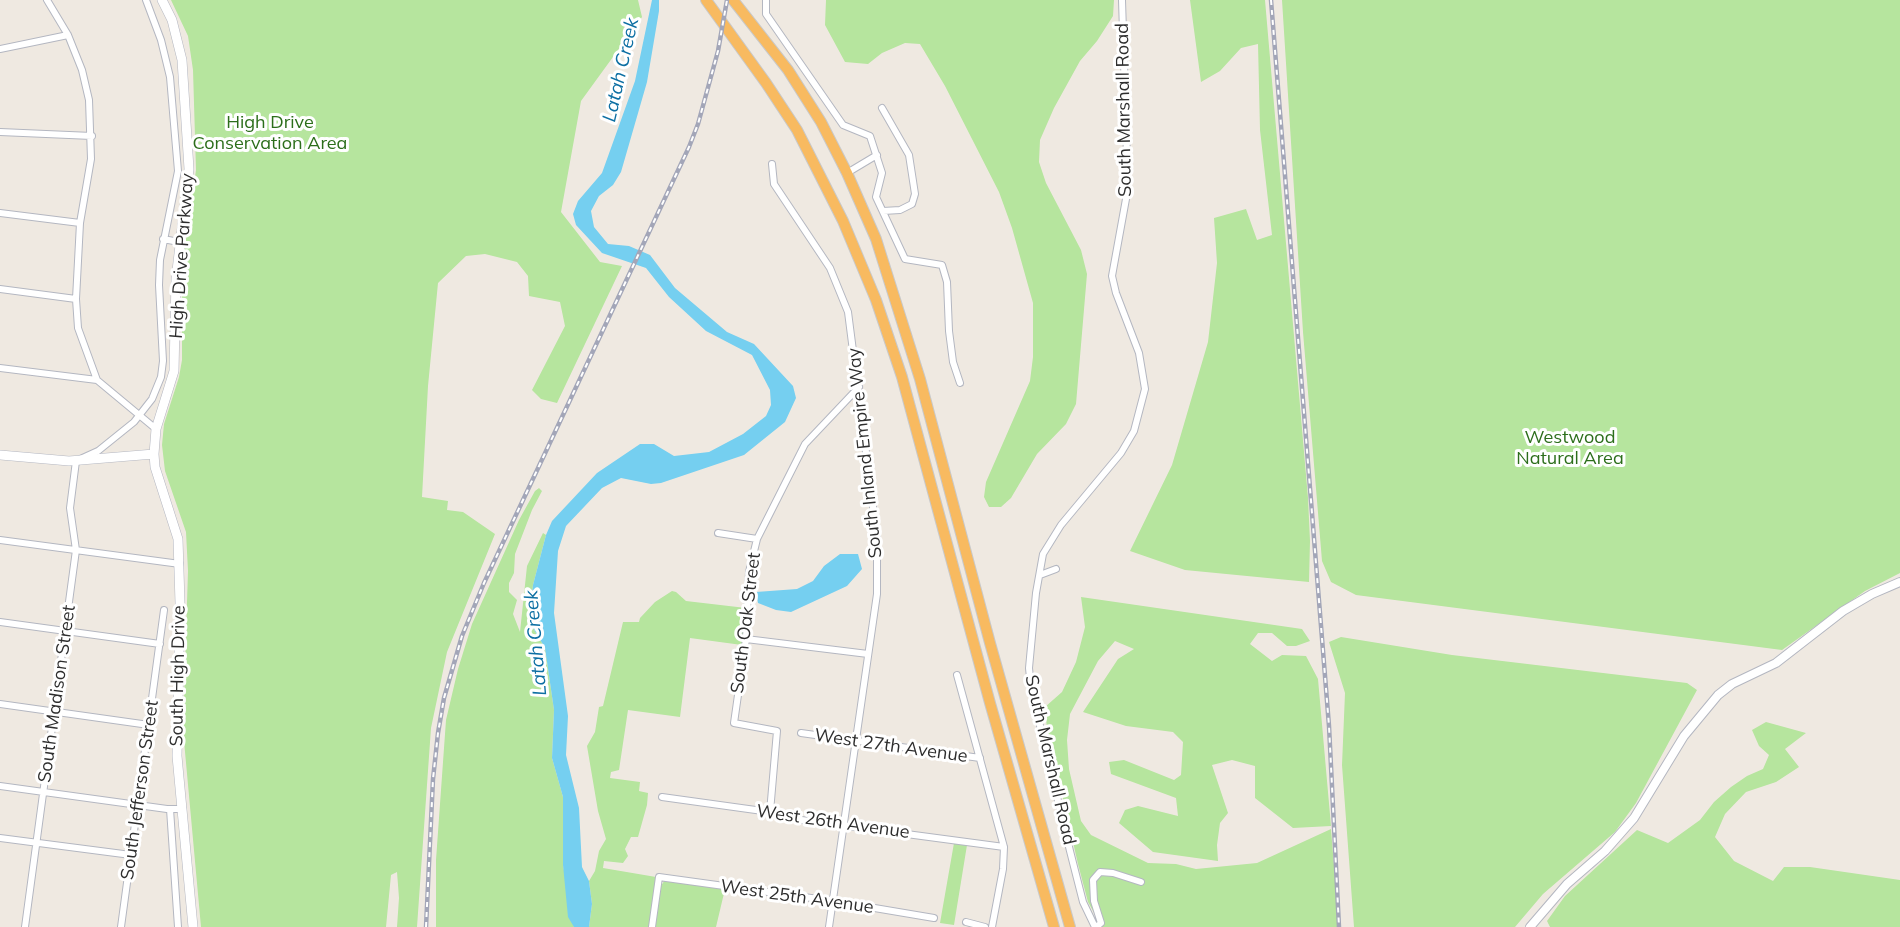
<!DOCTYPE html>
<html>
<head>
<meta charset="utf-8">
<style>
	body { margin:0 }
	canvas { display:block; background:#efe9e1 }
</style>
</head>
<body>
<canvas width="1900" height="927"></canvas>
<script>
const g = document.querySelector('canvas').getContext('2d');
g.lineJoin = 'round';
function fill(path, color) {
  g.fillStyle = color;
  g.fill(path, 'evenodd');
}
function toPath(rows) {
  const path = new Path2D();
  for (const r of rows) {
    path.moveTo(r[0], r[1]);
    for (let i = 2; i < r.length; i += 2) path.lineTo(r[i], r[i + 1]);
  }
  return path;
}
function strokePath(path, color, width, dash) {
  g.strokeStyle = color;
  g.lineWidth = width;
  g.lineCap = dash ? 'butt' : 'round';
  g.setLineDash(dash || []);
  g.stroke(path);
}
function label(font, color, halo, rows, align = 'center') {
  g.font = font + ' Mulish,sans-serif';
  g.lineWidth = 6;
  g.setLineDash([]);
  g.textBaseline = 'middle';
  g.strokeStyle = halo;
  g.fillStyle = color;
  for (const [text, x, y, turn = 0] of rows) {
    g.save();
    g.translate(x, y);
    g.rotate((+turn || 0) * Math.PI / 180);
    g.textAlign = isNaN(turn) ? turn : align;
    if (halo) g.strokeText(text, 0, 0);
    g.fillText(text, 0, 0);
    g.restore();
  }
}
fill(toPath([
	[171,0,638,0,642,17,581,101,561,212,600,262,622,266,557,403,541,399,532,390,565,326,560,302,529,296,528,276,517,262,485,254,466,256,438,283,428,386,422,497,448,501,447,510,463,512,495,534,447,652,431,728,417,927,397,927,399,898,397,872,391,875,386,927,201,927,183,730,188,571,186,532,165,471,162,445,164,424,179,377,182,360,182,267,196,170,193,70,188,36],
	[826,0,1114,0,1113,16,1097,41,1080,61,1054,108,1040,140,1039,162,1046,183,1081,250,1087,274,1076,404,1066,424,1037,454,1011,498,1001,507,989,507,984,497,986,482,1030,381,1033,357,1033,303,1012,228,999,192,945,86,920,44,905,43,882,53,868,64,845,62,825,25],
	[1190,0,1265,0,1308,498,1310,541,1309,582,1185,570,1130,551,1172,465,1208,342,1217,263,1214,218,1246,209,1257,240,1272,235,1260,130,1258,44,1241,48,1220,71,1201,82],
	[1282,0,1900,0,1900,573,1865,591,1782,650,1356,595,1331,582,1322,561,1303,332],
	[539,488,542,491,532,510,515,554,514,573,509,583,509,592,517,600,513,614,520,632,527,566,543,533,546,535,533,585,529,621,545,648,554,710,552,758,563,797,563,865,574,927,436,927,436,860,446,720,458,669,472,624,519,520,535,491],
	[672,591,676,592,686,601,746,608,742,645,690,638,680,717,628,710,619,770,611,772,610,778,640,782,639,791,648,793,647,805,638,837,631,837,625,849,628,856,623,863,604,861,603,868,656,877,649,927,589,927,592,904,589,881,595,871,599,851,606,839,598,811,587,746,595,732,599,707,603,706,623,622,639,622,640,618,655,602],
	[1081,597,1302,629,1310,641,1296,646,1287,646,1272,633,1258,633,1250,644,1272,661,1282,655,1306,656,1318,679,1331,826,1293,828,1255,798,1255,766,1232,760,1212,765,1228,813,1220,823,1217,845,1218,861,1153,852,1119,823,1125,810,1138,806,1178,816,1176,798,1111,774,1109,762,1124,760,1174,780,1181,775,1183,742,1173,732,1126,726,1083,712,1118,659,1134,649,1115,641,1098,661,1070,714,1067,740,1069,769,1081,821,1091,835,1148,863,1176,864,1196,869,1257,863,1331,829,1339,927,1102,927,1088,902,1078,864,1047,729,1045,707,1062,692,1076,662,1085,627],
	[1341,637,1452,655,1687,683,1697,690,1636,803,1615,832,1543,894,1515,927,1354,927,1342,765,1345,693,1329,642],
	[1766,722,1806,733,1785,749,1799,767,1776,782,1746,792,1725,814,1715,837,1734,861,1773,881,1784,867,1810,867,1900,880,1900,927,1550,927,1547,921,1565,896,1637,830,1668,843,1700,820,1714,802,1731,787,1747,776,1763,769,1769,755,1759,746,1752,730],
	[954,843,967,845,954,925,940,923],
	[665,880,725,889,716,927,655,927,660,887]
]), '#b6e59e');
fill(toPath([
	[652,0,659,0,659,11,647,82,621,172,613,185,599,196,591,211,594,227,608,244,629,246,650,255,675,288,727,332,754,344,793,386,796,398,785,422,744,455,661,483,651,484,621,478,602,488,566,526,558,551,554,613,568,716,566,755,579,808,582,867,589,881,592,904,589,927,574,927,568,917,563,865,563,797,552,758,554,710,545,648,529,621,533,585,546,535,552,521,597,473,640,444,654,444,674,456,709,452,743,434,766,416,771,405,770,390,752,355,706,331,669,297,646,268,602,253,576,225,573,214,578,201,602,173,635,81],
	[840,554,858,554,862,569,847,586,791,612,776,610,758,603,756,592,797,589,813,581,824,566]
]), '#75cff0');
const minor = toPath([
	[47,0,68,35,82,70,89,100,91,159,80,223,76,299,78,328,97,380],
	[766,0,766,14,843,125,870,136,882,173,876,197,905,259,942,265,947,282,949,331,953,362,960,383],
	[0,49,68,35],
	[882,108,909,155,915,194,912,204,900,210,883,211],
	[0,132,92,136],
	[772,164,774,184,830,268,848,312,877,538,877,594,829,927],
	[847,173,877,155],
	[0,213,80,223],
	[163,239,179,242],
	[0,289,76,299],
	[0,368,97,380,156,429],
	[718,533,757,539],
	[0,540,180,564],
	[1040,575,1056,569],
	[0,622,160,644],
	[746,639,868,654],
	[957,675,1004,847,1003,869,992,927],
	[0,704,149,725],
	[801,733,980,758],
	[0,786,167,809,183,809],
	[662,797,770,812,794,819,1004,847],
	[170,809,178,927],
	[770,812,777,731,734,723,746,639,749,572,757,539,805,444,859,387],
	[0,838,131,855],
	[966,922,985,927],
	[25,927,76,550,70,508,76,461,98,451,134,422,152,399,161,377,163,361,159,285,160,260,178,171,170,77,161,40,146,0],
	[121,927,164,610],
	[652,927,659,877,833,901,934,918],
	[1095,927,1083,902,1070,851,1031,688,1029,668,1036,593,1043,554,1061,525,1121,453,1134,431,1145,389,1139,353,1116,293,1112,276,1128,188,1122,0],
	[1096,927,1101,923,1094,901,1093,880,1100,872,1113,873,1141,882]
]);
const tertiary = toPath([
	[1530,927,1567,884,1605,851,1634,818,1684,736,1718,695,1732,684,1776,663,1843,611,1872,594,1900,582]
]);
const secondary = toPath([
	[162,0,172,20,182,60,189,169,176,279,174,371,156,429,154,454,155,467,178,539,180,603,177,756,193,927],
	[0,455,69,461,154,454]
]);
const trunk = toPath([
	[706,0,766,83,797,130,843,221,876,300,902,377,990,703,1054,927],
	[733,0,788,70,821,122,847,173,876,239,920,379,990,643,1070,927]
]);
strokePath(minor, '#b4b7c1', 8);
strokePath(tertiary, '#b4b7c1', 10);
strokePath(secondary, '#b4b7c1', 10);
strokePath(trunk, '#c9c9c9', 12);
strokePath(minor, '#fff', 6);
strokePath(tertiary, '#fff', 8);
strokePath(secondary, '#fff', 9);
strokePath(trunk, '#f8ba60', 10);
const rail = toPath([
	[1271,0,1329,726,1339,927],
	[426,927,433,779,438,733,444,698,462,636,484,583,689,147,698,124,718,51,727,0]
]);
strokePath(rail, '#a3a6b8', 4.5);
strokePath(rail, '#fff', 2, [5]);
label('18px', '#2e2e2e', '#fff', [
	["South Marshall Road",1124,110,-91],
	["High Drive Parkway",182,256,-86],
	["South Inland Empire Way",865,453,-96],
	["South Oak Street",746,623,-83],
	["South High Drive",178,676,-89],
	["South Madison Street",57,694,-82],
	["West 27th Avenue",891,746,8],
	["South Marshall Road",1050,760,77],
	["South Jefferson Street",140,790,-82],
	["West 26th Avenue",833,822,8],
	["West 25th Avenue",797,897,8]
]);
label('18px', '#2c6e1b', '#fff', [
	["High Drive",270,123],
	["Conservation Area",270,144],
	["Westwood",1570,438],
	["Natural Area",1570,459]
]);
label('italic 19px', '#0d6fa3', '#fff', [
	["Latah Creek",621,70,-77],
	["Latah Creek",536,643,-95]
]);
</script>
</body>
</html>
